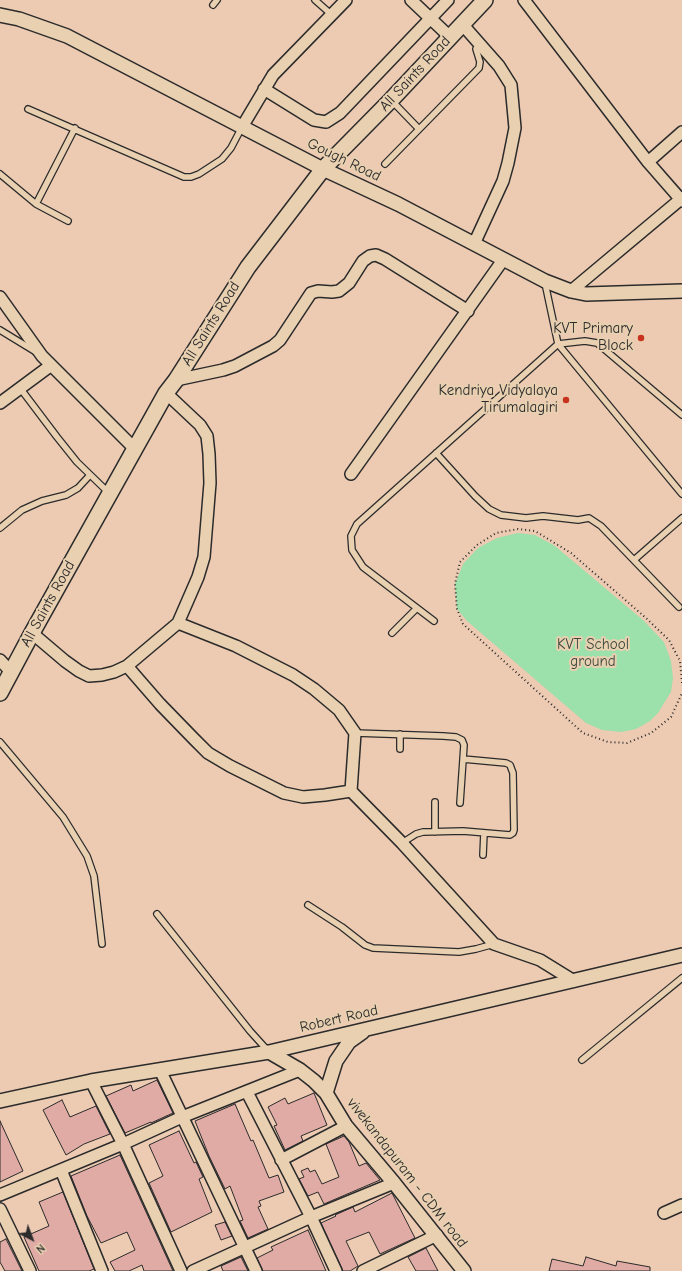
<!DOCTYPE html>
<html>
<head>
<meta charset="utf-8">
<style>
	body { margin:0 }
	#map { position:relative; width:682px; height:1271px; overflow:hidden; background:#edcab2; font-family:"Comic Neue",sans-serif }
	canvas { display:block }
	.north { position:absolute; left:12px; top:1219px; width:40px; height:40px; -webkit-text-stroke:3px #e9d0b1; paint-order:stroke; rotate:138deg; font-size:11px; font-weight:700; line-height:16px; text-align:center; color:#2b2b2b }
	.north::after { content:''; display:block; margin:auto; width:14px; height:18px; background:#2b2b2b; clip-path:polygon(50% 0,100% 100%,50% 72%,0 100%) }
</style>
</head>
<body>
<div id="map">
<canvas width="682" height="1271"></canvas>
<div class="north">N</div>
</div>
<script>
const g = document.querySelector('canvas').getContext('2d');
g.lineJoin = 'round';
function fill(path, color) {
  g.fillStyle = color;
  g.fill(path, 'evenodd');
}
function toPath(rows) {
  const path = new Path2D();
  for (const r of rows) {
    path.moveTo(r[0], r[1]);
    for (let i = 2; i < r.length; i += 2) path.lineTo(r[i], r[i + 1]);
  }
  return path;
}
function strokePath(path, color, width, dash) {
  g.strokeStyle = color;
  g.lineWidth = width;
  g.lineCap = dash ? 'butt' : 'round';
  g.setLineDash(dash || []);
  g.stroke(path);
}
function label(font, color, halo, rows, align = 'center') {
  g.font = font + ' "Comic Neue",sans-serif';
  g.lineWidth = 4;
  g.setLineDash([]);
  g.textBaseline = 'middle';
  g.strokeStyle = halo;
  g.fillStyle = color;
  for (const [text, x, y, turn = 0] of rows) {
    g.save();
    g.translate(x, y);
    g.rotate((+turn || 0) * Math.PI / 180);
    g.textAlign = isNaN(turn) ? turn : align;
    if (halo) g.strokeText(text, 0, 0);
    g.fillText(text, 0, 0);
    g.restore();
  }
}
fill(toPath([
	[518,533,535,535,555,546,643,620,664,642,671,661,673,678,671,692,658,713,650,721,636,729,621,732,602,730,586,723,467,621,457,609,455,584,463,564,478,548,497,538]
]), '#9ce0ac');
const building = toPath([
	[157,1080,173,1113,151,1123,151,1122,125,1133,106,1096,131,1085,133,1091,157,1080],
	[314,1093,327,1125,301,1136,303,1141,285,1150,274,1126,277,1125,268,1107,285,1098,288,1104,314,1093],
	[62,1100,70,1117,96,1106,110,1134,84,1144,66,1155,43,1110,62,1100],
	[235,1104,251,1141,253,1140,269,1178,278,1175,284,1192,259,1201,261,1206,258,1207,268,1229,248,1238,240,1221,243,1220,230,1186,225,1189,209,1156,195,1121,235,1104],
	[0,1121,23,1171,0,1182,0,1121],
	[179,1131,194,1163,196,1162,203,1177,199,1179,212,1212,171,1232,149,1183,163,1176,149,1145,179,1131],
	[344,1136,349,1142,359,1166,366,1163,380,1180,324,1204,318,1192,308,1196,299,1179,304,1177,301,1171,308,1168,310,1172,315,1170,322,1184,339,1177,326,1144,344,1136],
	[120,1155,136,1190,173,1271,144,1271,142,1265,129,1271,115,1271,110,1262,135,1250,127,1232,101,1243,87,1216,71,1176,120,1155],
	[63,1192,94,1269,89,1271,39,1271,24,1237,49,1226,39,1202,63,1192],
	[392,1193,415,1238,380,1254,369,1232,346,1241,358,1266,350,1271,343,1271,321,1223,336,1216,335,1215,353,1207,355,1212,392,1193],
	[225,1222,232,1236,221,1240,215,1225,225,1222],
	[308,1230,326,1271,263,1271,257,1258,273,1250,271,1247,308,1230],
	[6,1239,22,1271,5,1271,0,1262,0,1242,6,1239],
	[426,1248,438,1271,416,1271,408,1257,426,1248],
	[241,1257,248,1271,223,1271,221,1266,241,1257],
	[586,1257,616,1266,617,1261,650,1267,650,1271,549,1271,552,1259,583,1266,586,1257]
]);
fill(building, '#dfaba4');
strokePath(building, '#2b2b2b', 1);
const service = toPath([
	[315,0,332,15],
	[213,5,217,0],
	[392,101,419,129],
	[28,109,184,177,191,177,199,174,222,159,231,148,242,127],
	[385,164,479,68,480,62,476,49,479,44],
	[0,174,36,204,68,221],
	[36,204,75,128],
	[0,330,36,352],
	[558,344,682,494],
	[558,344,585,341,597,343,682,415],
	[20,388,57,437,77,462,109,493],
	[436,453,475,496,489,509,501,515,526,518,543,516,578,520,589,518,601,526,679,607],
	[0,528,22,510,42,501,66,495,78,488,90,475],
	[634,560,682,518],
	[434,621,363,567,352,550,351,536,357,524,558,344,545,283],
	[392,633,417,608],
	[355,733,443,736,456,737,462,740,464,745,460,803],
	[0,742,63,817,87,856,94,876,102,944],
	[400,749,400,734],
	[435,832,435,802],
	[402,843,416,834,423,832,463,831,510,835,513,833,514,830,513,773,510,765,506,763,463,759],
	[483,855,484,833],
	[308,905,342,927,365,945,373,948,459,952,476,949,494,944],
	[157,914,250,1031,269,1052],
	[582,1060,682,978]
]);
const minor = toPath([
	[411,0,450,37],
	[524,0,648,162,682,201],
	[462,24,499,66,511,85,515,128,508,163,503,181,474,244],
	[264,89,314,120,326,122,340,113,448,0],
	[242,127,273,75,346,0],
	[648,162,682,132],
	[571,291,682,198],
	[0,297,42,356,135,449],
	[176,380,223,370,235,366,273,346,280,340,311,293,318,291,332,292,339,291,349,283,363,261,370,256,376,255,385,259,468,311],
	[0,403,50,366],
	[351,474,503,260],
	[178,623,236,646,293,675,314,689,339,710,355,733,351,791],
	[32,633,65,661,79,671,89,676,102,675,114,672,127,666,178,623,198,577,204,557,210,483,209,454,207,436,200,425,166,393],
	[0,660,11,672],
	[127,666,160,704,193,738,208,753,230,766,284,793,303,797,325,795,351,791,402,843,494,944,540,960,574,981],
	[160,1070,256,1271],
	[91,1081,123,1144,181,1271],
	[247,1092,311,1217,336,1271],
	[281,1160,346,1126],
	[61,1170,102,1271],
	[0,1195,123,1144,182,1117,300,1070],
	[0,1209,30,1271],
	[664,1213,682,1205],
	[193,1271,311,1217,394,1183],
	[363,1271,437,1235]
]);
const tertiary = toPath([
	[0,15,19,19,67,36,323,169,398,204,545,281,571,291,586,294,682,291],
	[269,1052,300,1070,314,1081,326,1093,346,1126,394,1183,464,1271],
	[326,1093,336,1061,349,1042,363,1032],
	[0,1101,91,1081,269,1052,682,955]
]);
const secondary = toPath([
	[0,693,32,633,166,393,176,380,248,267,323,169,391,100,485,0]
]);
strokePath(service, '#2b2b2b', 8);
strokePath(minor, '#2b2b2b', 14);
strokePath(tertiary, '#2b2b2b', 16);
strokePath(secondary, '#2b2b2b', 18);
strokePath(toPath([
	[682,683,680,661,669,640,646,618,571,553,535,531,518,529,496,533,477,545,460,562,455,584,457,609,463,624,583,733,608,742,627,743,651,733,671,717,682,693]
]), '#2b2b2b', 2, [1, 3]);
strokePath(service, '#e9d0b1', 5.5);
strokePath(minor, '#e9d0b1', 11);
strokePath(tertiary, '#e9d0b1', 13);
strokePath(secondary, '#e9d0b1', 15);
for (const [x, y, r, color] of [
	[641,338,4,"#c8321e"],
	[566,400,4,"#c8321e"]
]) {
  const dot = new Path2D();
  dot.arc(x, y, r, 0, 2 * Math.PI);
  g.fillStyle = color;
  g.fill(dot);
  strokePath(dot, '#e9d0b1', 1.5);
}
label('15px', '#2b2b2b', '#e9d0b1', [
	["All Saints Road",415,74,-47],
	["Gough Road",344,160,26],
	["All Saints Road",211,324,-58],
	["All Saints Road",48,604,-61],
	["Robert Road",339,1019,-13],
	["vivekandapuram - CDM road",407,1173,52]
]);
label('15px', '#2b2b2b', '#e9d0b1', [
	["KVT Primary",633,329],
	["Block",633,346],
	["Kendriya Vidyalaya",558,391],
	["Tirumalagiri",558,408]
], 'right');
label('15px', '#3c463e', '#e9d0b1', [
	["KVT School",593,645],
	["ground",593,662]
]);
</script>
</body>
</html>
